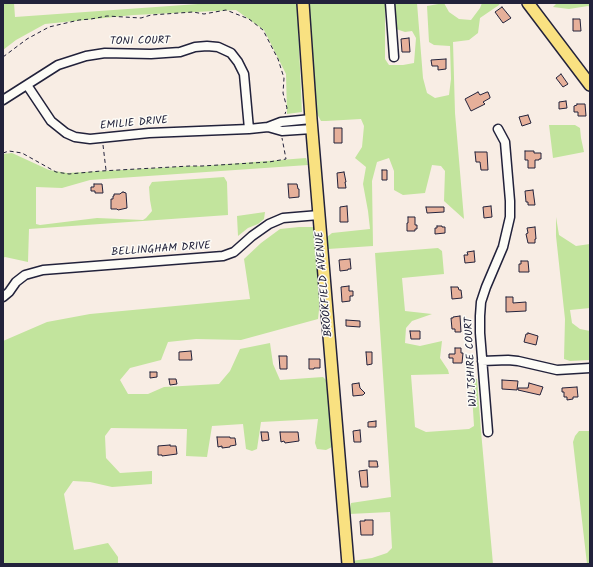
<!DOCTYPE html>
<html>
<head>
<meta charset="utf-8">
<style>
	body { margin:0 }
	#map { position:relative; width:593px; height:567px; overflow:hidden; background:#f8ede4; font-family:Kalam,sans-serif }
	canvas { display:block }
	.frame { position:absolute; inset:0; border:4px solid #22223b; pointer-events:none }
</style>
</head>
<body>
<div id="map">
<canvas width="593" height="567"></canvas>
<div class="frame"></div>
</div>
<script>
const g = document.querySelector('canvas').getContext('2d');
g.lineJoin = 'round';
function fill(path, color) {
  g.fillStyle = color;
  g.fill(path, 'evenodd');
}
function toPath(rows) {
  const path = new Path2D();
  for (const r of rows) {
    path.moveTo(r[0], r[1]);
    for (let i = 2; i < r.length; i += 2) path.lineTo(r[i], r[i + 1]);
  }
  return path;
}
function strokePath(path, color, width, dash) {
  g.strokeStyle = color;
  g.lineWidth = width;
  g.lineCap = dash ? 'butt' : 'round';
  g.setLineDash(dash || []);
  g.stroke(path);
}
function label(font, color, halo, rows, align = 'center') {
  g.font = font + ' Kalam,sans-serif';
  g.lineWidth = 3;
  g.setLineDash([]);
  g.textBaseline = 'middle';
  g.strokeStyle = halo;
  g.fillStyle = color;
  for (const [text, x, y, turn = 0] of rows) {
    g.save();
    g.translate(x, y);
    g.rotate((+turn || 0) * Math.PI / 180);
    g.textAlign = isNaN(turn) ? turn : align;
    if (halo) g.strokeText(text, 0, 0);
    g.fillText(text, 0, 0);
    g.restore();
  }
}
fill(toPath([
	[3,3,14,3,15,17,212,3,297,3,302,112,287,114,286,74,264,30,236,10,134,15,45,24,16,40,3,50],
	[309,3,385,3,385,59,389,65,403,65,414,63,416,38,412,31,405,32,396,29,393,3,417,3,423,78,427,93,435,98,449,95,451,79,450,46,434,45,429,42,427,6,444,3,449,12,459,19,471,20,480,8,482,3,500,3,499,5,480,18,478,33,469,40,453,42,455,113,464,219,444,201,445,171,441,166,432,165,425,193,403,195,394,190,394,171,389,158,377,162,372,181,373,246,328,249,327,237,332,233,370,229,368,211,363,184,366,167,355,158,362,147,364,126,361,119,326,121,321,121,316,112],
	[557,3,590,3,590,7,588,6,569,9,553,7],
	[549,125,575,125,580,128,581,138,584,152,553,158],
	[12,153,49,170,67,173,192,166,203,166,306,158,308,165,90,180,62,188,36,187,36,224,40,225,97,218,143,220,146,218,152,211,150,200,149,187,152,182,224,177,227,182,228,215,29,229,28,262,5,257,3,258,3,154],
	[265,212,264,219,258,224,248,228,238,236,237,216],
	[556,217,559,235,576,246,590,244,590,308,570,310,572,323,580,329,590,331,590,360,570,361,564,359,565,319,556,236],
	[299,227,316,227,321,292,318,319,241,340,196,339,168,342,161,360,130,368,120,380,128,394,148,394,164,387,219,384,230,371,240,349,270,343,273,364,280,380,323,377,327,381,332,447,326,450,317,449,315,443,318,419,261,422,257,449,252,451,246,449,243,424,212,426,207,457,186,456,187,429,111,428,105,436,106,458,120,473,152,471,152,484,112,487,90,482,73,481,64,494,74,550,108,543,118,557,118,564,3,564,3,341,47,322,90,314,250,299,244,259,261,243,280,229],
	[438,248,442,251,444,274,402,278,405,311,432,314,412,321,406,328,405,343,420,346,442,341,440,358,448,370,449,374,411,375,415,427,426,432,469,429,474,426,471,377,477,379,481,431,493,564,353,564,352,561,372,558,387,553,392,548,390,512,349,514,351,503,391,497,375,253],
	[579,431,590,431,590,564,587,564,573,442,575,436]
]), '#c2e49d');
const building = toPath([
	[502,7,511,18,503,23,495,12,502,7],
	[573,19,580,19,581,31,573,31,573,19],
	[409,38,410,52,402,52,401,39,409,38],
	[446,59,446,69,438,70,438,66,432,66,431,60,446,59],
	[561,74,568,84,563,87,556,78,561,74],
	[478,92,480,95,487,92,488,92,490,97,490,98,483,102,485,104,471,111,465,99,478,92],
	[566,101,567,108,559,109,559,102,566,101],
	[577,104,585,104,586,116,578,116,578,112,574,112,574,106,577,105,577,104],
	[528,115,531,123,522,126,519,117,528,115],
	[334,128,342,128,342,143,334,143,334,128],
	[525,151,534,151,534,153,541,153,541,159,539,159,539,160,535,160,535,168,528,168,528,160,525,160,525,151],
	[475,152,487,152,488,170,481,170,480,162,476,162,475,152],
	[382,170,387,170,387,180,382,180,382,170],
	[344,172,346,182,345,182,346,188,338,188,337,173,344,172],
	[94,184,102,184,103,193,95,193,95,191,91,191,91,187,94,187,94,184],
	[288,184,297,184,298,189,299,189,299,197,289,198,288,184],
	[533,190,535,205,528,205,528,202,526,202,525,191,533,190],
	[123,192,126,193,127,208,118,210,117,209,111,209,111,199,113,199,113,196,114,196,114,194,120,194,121,193,123,192],
	[347,206,348,222,340,222,340,207,347,206],
	[491,206,492,217,484,218,483,207,491,206],
	[426,207,444,207,444,212,427,213,426,207],
	[408,217,415,217,415,225,417,225,417,229,415,229,415,231,407,231,407,223,408,223,408,217],
	[437,226,442,226,442,227,445,227,445,233,435,234,435,228,437,228,437,226],
	[535,227,536,239,535,239,535,243,528,243,526,234,528,233,527,228,535,227],
	[474,251,475,262,465,263,464,255,468,255,467,252,474,251],
	[350,259,351,269,348,269,348,270,340,271,339,260,350,259],
	[521,261,528,261,529,272,519,272,519,264,521,264,521,261],
	[349,286,349,291,353,291,353,296,350,296,350,301,342,302,341,287,349,286],
	[451,287,458,287,459,290,461,290,462,298,452,299,451,287],
	[506,297,513,297,513,303,526,302,526,311,506,312,506,297],
	[460,316,461,332,455,332,455,329,452,329,451,318,453,318,453,317,460,316],
	[346,320,360,321,360,327,346,326,346,320],
	[410,331,420,331,420,339,411,339,410,331],
	[528,333,538,336,536,345,524,342,526,334,528,334,528,333],
	[455,348,461,348,461,353,463,353,462,363,453,363,453,358,449,358,449,354,455,354,455,348],
	[191,351,192,360,179,360,179,352,191,351],
	[366,352,372,352,372,364,367,365,366,352],
	[279,356,287,356,287,369,280,369,279,356],
	[309,359,320,359,320,368,314,368,314,369,309,369,309,359],
	[150,372,157,372,157,377,150,378,150,372],
	[169,379,176,379,177,384,170,385,169,379],
	[502,380,518,381,517,390,502,389,502,380],
	[359,383,360,388,365,393,363,395,353,396,352,384,359,383],
	[529,383,543,387,540,395,518,390,518,388,528,388,529,383],
	[577,387,578,397,573,397,573,399,567,400,567,397,564,397,564,392,562,392,562,388,577,387],
	[376,421,376,427,368,427,368,422,376,421],
	[360,430,361,442,354,442,353,431,360,430],
	[261,432,268,432,269,440,262,441,261,432],
	[280,432,298,432,299,441,285,443,284,441,281,442,280,432],
	[217,437,230,437,230,438,235,438,236,445,230,446,230,447,222,448,222,446,218,447,217,437],
	[170,445,170,446,176,446,177,454,162,456,162,455,158,455,158,446,170,445],
	[369,461,377,461,378,467,369,467,369,461],
	[367,470,368,487,361,487,359,471,367,470],
	[365,520,373,520,373,535,361,535,360,521,365,521,365,520]
]);
fill(building, '#e6b09a');
strokePath(building, '#22223b', 1);
const minor = toPath([
	[390,3,394,57],
	[27,85,51,121,66,133,75,137,90,139,149,133,249,129,268,127,281,122,311,119],
	[3,100,58,65,86,56,105,53,151,54,180,52,195,47,207,46,218,47,231,53,238,62,244,74,249,129],
	[268,127,282,131,312,129],
	[3,297,9,292,16,282,25,275,43,270,223,256,234,252,252,236,269,224,283,218,319,215],
	[482,361,508,360,518,361,557,370,590,368],
	[488,432,480,333,480,316,481,302,486,287,503,247,510,217,510,201,505,142,498,129]
]);
const major = toPath([
	[303,3,311,119,348,564],
	[528,3,590,85]
]);
strokePath(minor, '#22223b', 11);
strokePath(major, '#22223b', 14);
strokePath(toPath([
	[3,57,27,39,49,27,79,20,91,19,107,16,141,18,151,15,193,12,204,14,226,10,249,19,263,30,278,59,284,78,283,93,287,108,285,114],
	[103,145,106,170],
	[3,153,9,151,22,153,56,172,69,174,101,171,190,166,202,166,269,162,286,159,282,138]
]), '#22223b', 1, [4, 3]);
strokePath(minor, '#fdfcf7', 8);
strokePath(major, '#f9e181', 11);
label('11px', '#22223b', '#fdfcf7', [
	["TONI COURT",140,42,-1],
	["EMILIE DRIVE",134,124,-5],
	["BELLINGHAM DRIVE",161,250,-4],
	["BROOKFIELD AVENUE",325,284,-95],
	["WILTSHIRE COURT",472,362,-93]
]);
</script>
</body>
</html>
